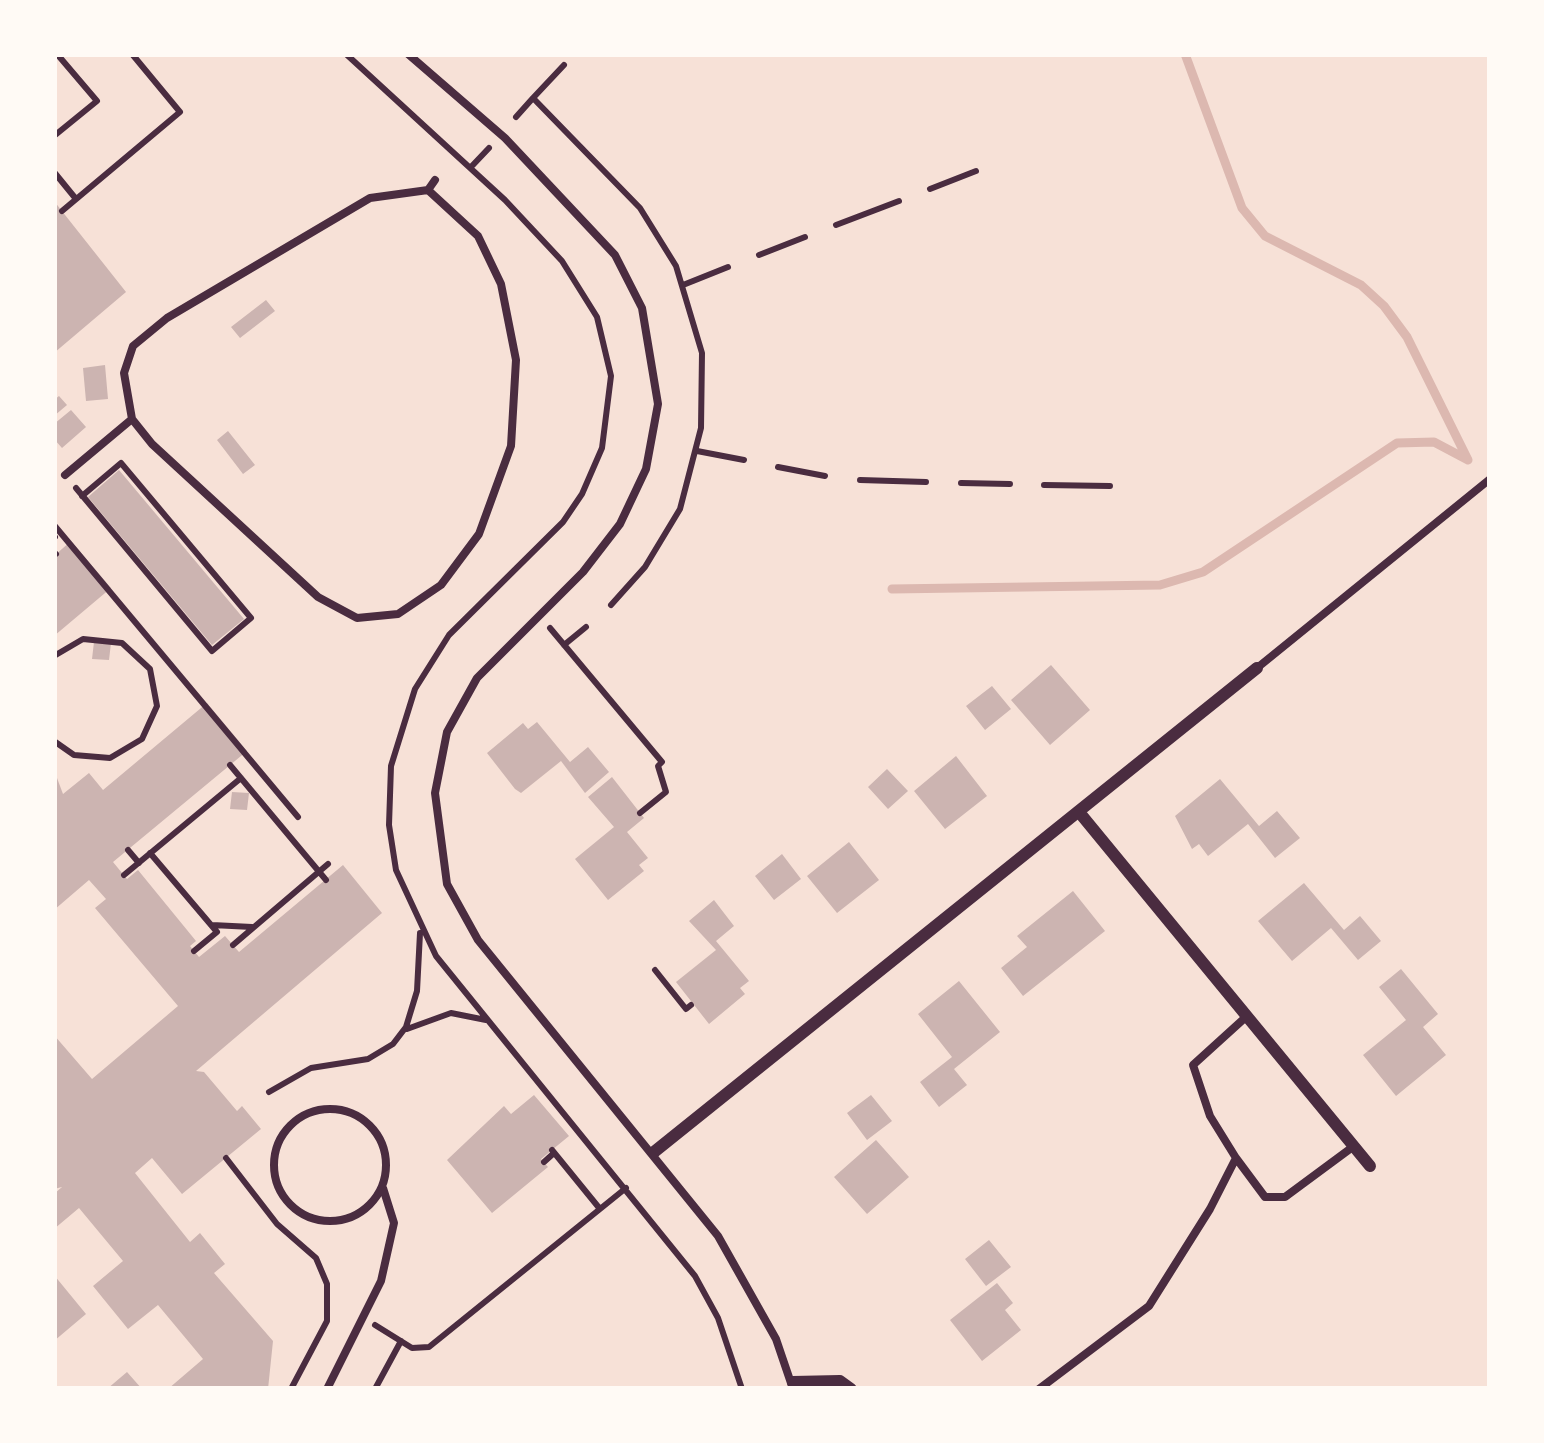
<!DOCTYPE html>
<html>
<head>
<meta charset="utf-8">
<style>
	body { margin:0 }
	#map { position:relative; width:1544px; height:1443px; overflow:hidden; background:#f7e1d7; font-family:"Fira Sans Condensed",sans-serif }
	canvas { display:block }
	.frame { position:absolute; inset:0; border:57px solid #fffaf5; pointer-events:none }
</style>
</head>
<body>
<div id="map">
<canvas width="1544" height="1443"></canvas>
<div class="frame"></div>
</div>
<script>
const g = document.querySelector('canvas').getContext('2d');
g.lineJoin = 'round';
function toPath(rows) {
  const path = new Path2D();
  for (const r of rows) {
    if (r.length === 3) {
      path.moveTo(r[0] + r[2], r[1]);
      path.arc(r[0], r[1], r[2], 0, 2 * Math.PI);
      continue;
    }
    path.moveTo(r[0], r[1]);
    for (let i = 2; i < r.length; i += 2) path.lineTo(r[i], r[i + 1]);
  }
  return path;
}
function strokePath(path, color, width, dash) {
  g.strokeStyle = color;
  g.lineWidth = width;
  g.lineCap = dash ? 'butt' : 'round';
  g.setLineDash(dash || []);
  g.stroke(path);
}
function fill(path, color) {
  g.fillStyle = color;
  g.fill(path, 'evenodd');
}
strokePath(toPath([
	[1185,54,1242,208,1265,236,1361,285,1384,306,1407,337,1468,460],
	[892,589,1160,585,1203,572,1397,443,1434,442,1468,460]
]), '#dcb8b0', 9);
fill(toPath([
	[54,201,126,292,54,353],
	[266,300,275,311,240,338,231,327],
	[105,365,108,399,86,401,83,368],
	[59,396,67,405,54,416,54,400],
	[71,410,86,427,62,448,54,439,54,424],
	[228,431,255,465,243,474,217,440],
	[119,470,244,619,212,645,88,497],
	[71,541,111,588,54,636,54,556],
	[94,642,111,643,109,660,92,659],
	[1051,665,1090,710,1050,745,1011,700],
	[992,686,1011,709,985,730,966,706],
	[207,703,247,751,113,862,127,879,138,870,196,941,190,946,199,957,225,936,239,952,343,865,382,913,196,1071,204,1072,237,1111,242,1106,261,1129,182,1194,152,1158,135,1173,190,1242,200,1233,225,1264,214,1273,273,1341,268,1389,168,1389,203,1359,158,1305,128,1329,93,1286,123,1261,79,1208,54,1229,54,1194,62,1187,54,1189,54,1035,92,1079,178,1006,95,908,106,899,89,880,54,910,54,770,63,794,89,773,103,790],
	[537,722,570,762,588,747,609,772,585,793,561,761,521,793,515,789,487,753,523,723,528,729],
	[956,756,987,796,945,829,914,791],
	[887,769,908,791,888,809,868,787],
	[612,777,644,818,627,832,648,858,639,865,644,871,608,900,575,859,614,827,588,797],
	[1220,779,1259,826,1277,811,1300,838,1275,858,1248,824,1208,856,1199,844,1192,849,1175,816],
	[232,792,249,793,247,810,230,809],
	[849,842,879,880,837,913,807,876],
	[782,854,801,879,774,900,755,876],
	[1304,883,1344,930,1360,916,1381,941,1358,960,1331,928,1292,961,1258,921],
	[1073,891,1105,931,1023,996,1001,968,1027,947,1017,936],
	[714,900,734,926,716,941,749,981,740,988,745,994,709,1024,676,982,716,950,689,921],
	[1401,969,1438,1014,1423,1027,1446,1055,1396,1096,1363,1055,1406,1020,1379,987],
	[959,981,1000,1032,954,1069,967,1085,939,1107,920,1082,952,1057,918,1014],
	[534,1095,569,1136,541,1159,548,1167,492,1213,447,1160,504,1106,511,1114],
	[871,1095,892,1121,867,1140,847,1113],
	[876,1140,909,1177,867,1214,834,1177],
	[989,1240,1011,1267,986,1286,965,1259],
	[54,1275,86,1314,54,1341],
	[997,1283,1013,1303,1005,1310,1021,1330,982,1361,950,1320],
	[127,1372,142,1389,107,1389]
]), '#ccb4b1');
strokePath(toPath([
	[346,54,505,200,562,261,597,317,611,376,602,448,582,494,563,522,449,635,415,689,391,766,389,825,396,870,436,956,695,1276,718,1318,742,1389],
	[533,98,564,65],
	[516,117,533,98,640,208,676,266,702,353,701,428,680,509,645,567,611,605],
	[54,136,97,101,57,54],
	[471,167,489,148],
	[54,172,76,199],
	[930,189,976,171],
	[62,211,180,112,132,54],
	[836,225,899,201],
	[759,255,805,237],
	[683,285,728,267],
	[697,451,744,460],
	[778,467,825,476],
	[860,480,926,482],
	[961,483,1010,484],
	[1044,485,1110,486],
	[76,488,212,651,251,618,121,463,82,496],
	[54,525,298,817],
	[54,538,55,537],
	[54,552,56,554],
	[550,628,662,762,658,766,666,792,640,813],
	[564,645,586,627],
	[54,656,83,639,122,643,150,669,157,706,142,739,110,758,74,755,54,741],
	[230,765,326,880],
	[128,850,139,863],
	[150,853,217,932,194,951],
	[124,875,241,778],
	[212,925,252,927],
	[233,945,328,864],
	[655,970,686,1009,691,1005],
	[407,1029,451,1013,486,1020],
	[269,1092,311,1068,368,1059,393,1044,406,1027,417,991,420,933],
	[552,1150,600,1209],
	[226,1158,277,1224,316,1258,327,1284,327,1321,291,1389],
	[544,1162,554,1153],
	[375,1325,412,1348,429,1347,626,1188],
	[375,1389,401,1341]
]), '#4a2c40', 6);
strokePath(toPath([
	[408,54,505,138,615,255,642,308,658,404,646,469,620,524,583,572,477,678,447,732,435,793,447,884,478,940,718,1236,776,1339,793,1389],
	[428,190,478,236,501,284,516,360,511,446,479,534,441,585,398,614,357,618,318,597,152,444,132,419,124,373,133,346,167,318,370,198,428,190,435,180],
	[65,475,132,419],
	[1257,668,1490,479],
	[330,1165,56],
	[1236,1158,1265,1197,1285,1197,1354,1146],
	[327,1389,381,1281,394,1223,383,1188],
	[1039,1389,1149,1306,1210,1209,1236,1158,1210,1116,1193,1065,1247,1016]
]), '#4a2c40', 8);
strokePath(toPath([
	[1079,812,1370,1166],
	[654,1152,1257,668],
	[793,1382,840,1381,851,1389]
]), '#4a2c40', 12);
</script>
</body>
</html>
